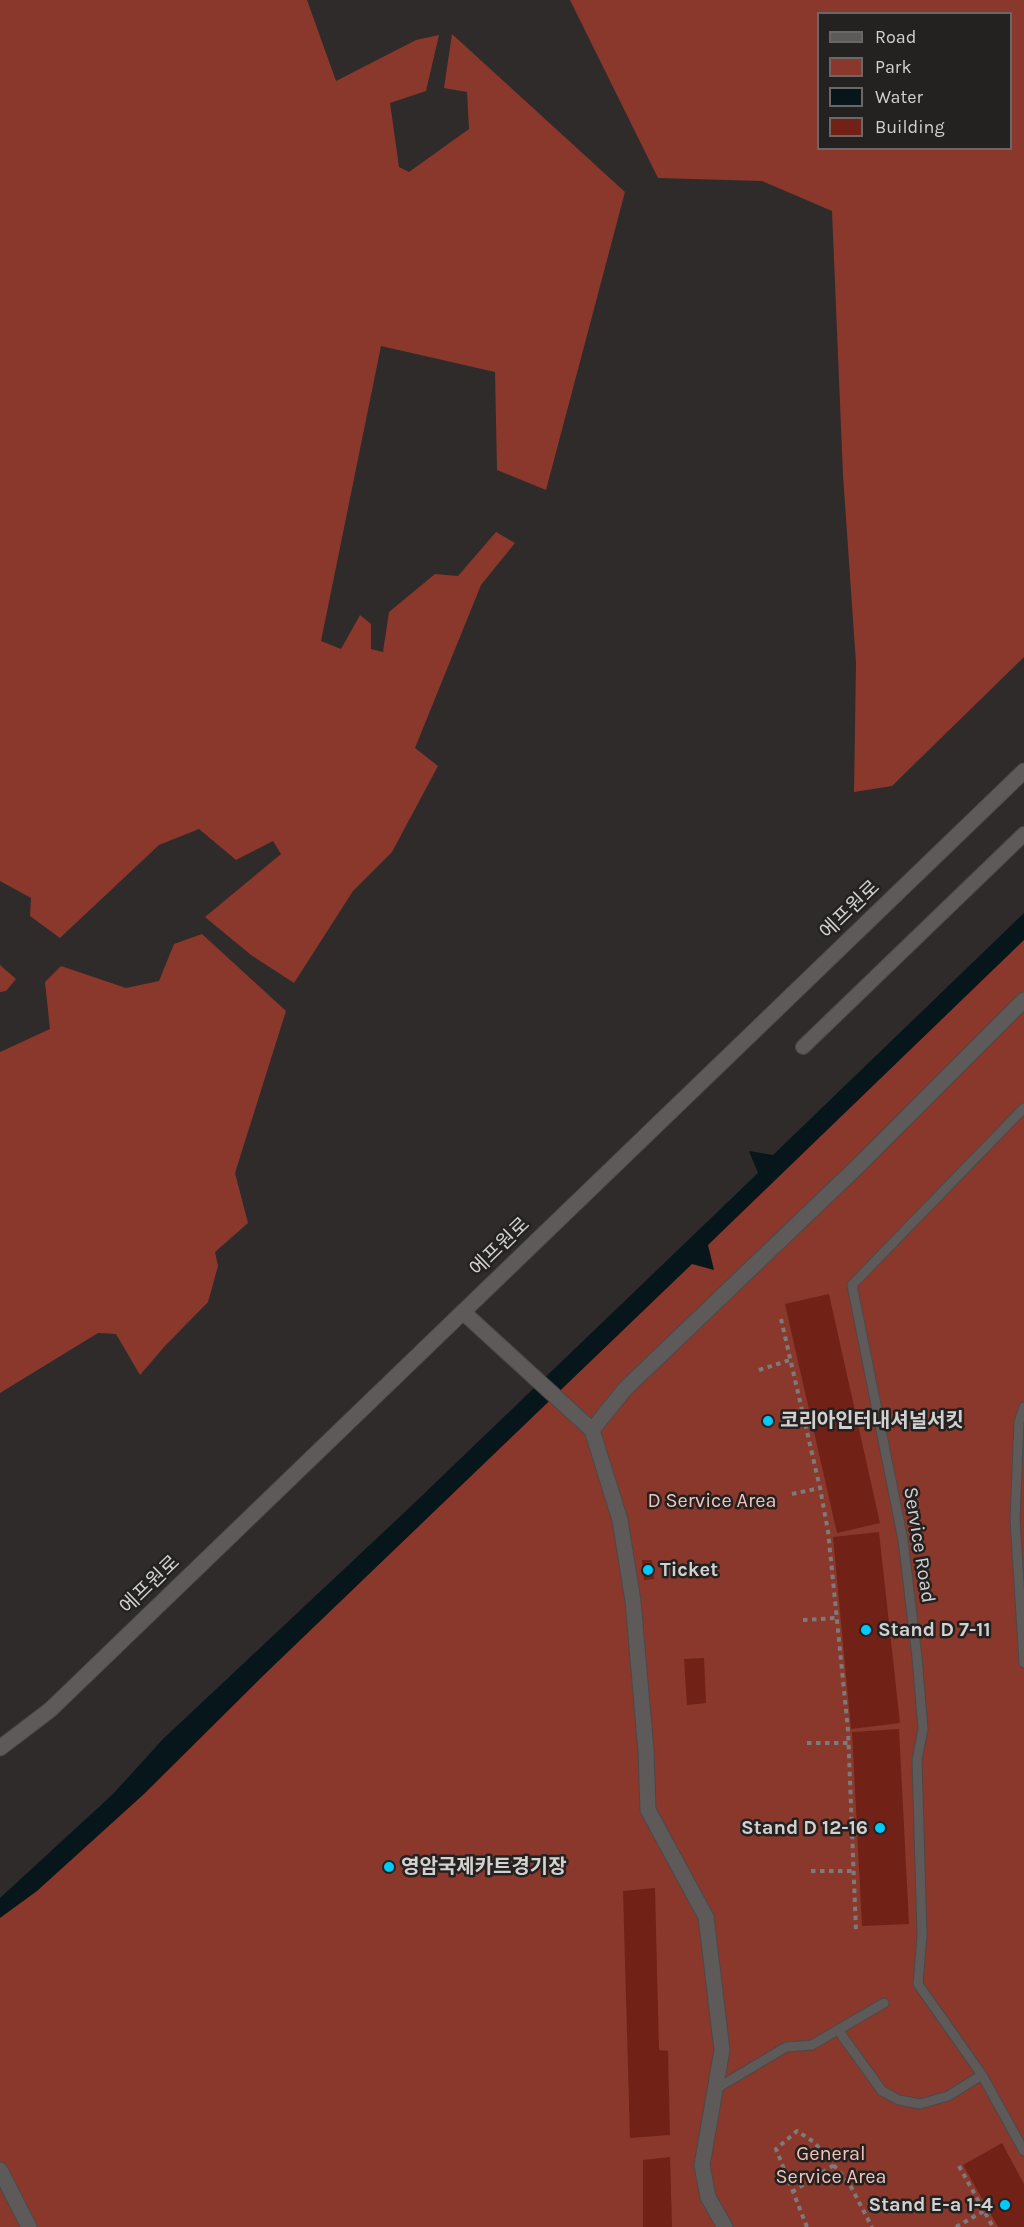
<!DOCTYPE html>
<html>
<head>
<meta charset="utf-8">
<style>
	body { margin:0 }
	#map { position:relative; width:1024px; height:2227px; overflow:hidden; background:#2e2b2a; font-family:Karla,sans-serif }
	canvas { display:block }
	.legend { position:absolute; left:817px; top:12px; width:195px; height:138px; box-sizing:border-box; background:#242121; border:2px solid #6a6767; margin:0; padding:8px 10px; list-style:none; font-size:18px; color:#d3d1d0 }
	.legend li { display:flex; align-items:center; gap:12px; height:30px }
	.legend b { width:30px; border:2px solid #6a6767 }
</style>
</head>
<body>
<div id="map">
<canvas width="1024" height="2227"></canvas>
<ul class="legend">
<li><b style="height:8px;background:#5e5a5a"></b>Road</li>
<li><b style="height:16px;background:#8a382c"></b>Park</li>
<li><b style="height:16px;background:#07161b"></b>Water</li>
<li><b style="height:16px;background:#712116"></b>Building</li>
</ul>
</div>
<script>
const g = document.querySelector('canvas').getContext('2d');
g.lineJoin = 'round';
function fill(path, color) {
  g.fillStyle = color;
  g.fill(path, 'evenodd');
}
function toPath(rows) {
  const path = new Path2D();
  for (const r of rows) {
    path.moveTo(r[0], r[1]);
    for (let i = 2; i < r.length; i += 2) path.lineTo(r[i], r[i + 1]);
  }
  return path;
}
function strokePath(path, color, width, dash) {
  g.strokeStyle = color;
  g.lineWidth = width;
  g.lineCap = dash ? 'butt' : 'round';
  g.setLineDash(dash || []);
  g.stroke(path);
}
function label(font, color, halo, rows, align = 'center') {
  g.font = font + ' Karla,"Noto Sans KR",sans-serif';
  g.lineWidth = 5;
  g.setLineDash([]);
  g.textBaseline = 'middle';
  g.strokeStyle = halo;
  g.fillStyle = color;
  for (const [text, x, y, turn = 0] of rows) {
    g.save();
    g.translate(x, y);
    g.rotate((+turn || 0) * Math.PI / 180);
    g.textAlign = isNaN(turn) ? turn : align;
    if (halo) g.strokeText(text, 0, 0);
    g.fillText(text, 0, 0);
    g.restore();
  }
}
fill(toPath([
	[0,0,307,0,336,81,416,40,439,35,426,91,390,103,399,167,409,172,469,129,467,92,444,88,452,34,625,192,546,490,497,470,495,372,381,346,321,641,341,649,360,615,371,624,371,649,383,652,389,612,435,574,458,576,496,532,515,543,481,585,415,748,438,766,392,852,353,891,294,983,251,955,205,917,281,854,273,841,236,860,199,829,159,845,60,938,30,916,31,898,0,881],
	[570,0,1024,0,1024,657,892,786,854,792,856,663,843,475,832,211,762,181,658,178],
	[818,14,1010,14,1010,148,818,148],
	[1024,926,1024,2227,0,2227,0,1916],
	[202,934,286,1011,235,1173,248,1223,215,1252,218,1266,208,1302,165,1346,140,1375,116,1334,98,1333,0,1393,0,1052,50,1029,45,982,61,966,126,988,159,981,174,944],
	[0,965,16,979,6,991,0,992]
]), '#8a382c');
fill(toPath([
	[1024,913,1024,940,708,1245,714,1270,692,1264,267,1672,144,1794,37,1891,0,1918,0,1898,113,1794,163,1739,407,1510,758,1173,749,1151,773,1155]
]), '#07161b');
fill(toPath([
	[829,1294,880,1523,837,1533,785,1304],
	[879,1532,900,1723,851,1729,833,1537],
	[642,1560,652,1560,654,1579,644,1580],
	[704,1658,706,1703,687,1705,684,1659],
	[899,1729,909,1924,862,1926,852,1732],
	[655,1888,659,2050,668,2051,670,2135,630,2138,623,1891],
	[1002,2143,1024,2184,1024,2227,998,2227,963,2165],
	[670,2157,672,2227,643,2227,643,2160]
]), '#712116');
const service = toPath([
	[1024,1108,852,1285,903,1540,917,1657,923,1729,917,1760,922,1935,918,1984,982,2075,1024,2151],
	[1024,1407,1019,1422,1015,1519,1024,1663],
	[838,2030,882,2091,899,2100,920,2104,948,2096,982,2075],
	[714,2090,786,2047,812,2045,884,2003]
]);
const pedestrian = toPath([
	[803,1047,1024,834]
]);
const minor = toPath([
	[463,1312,592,1430,620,1520,633,1601,646,1751,648,1810,706,1917,722,2050,702,2165,708,2197,725,2227],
	[592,1430,625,1389,860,1164,1024,1000],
	[0,2170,29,2227]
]);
const tertiary = toPath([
	[0,1748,50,1710,1024,771]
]);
strokePath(service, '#4b4848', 11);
strokePath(pedestrian, '#4b4848', 16);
strokePath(minor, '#4b4848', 17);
strokePath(tertiary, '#4b4848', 17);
strokePath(toPath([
	[781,1319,820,1488,828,1531,848,1730,856,1931],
	[759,1370,790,1360],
	[792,1494,820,1488],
	[803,1620,836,1618],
	[807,1743,849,1743],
	[811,1871,854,1871],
	[959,2166,993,2227],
	[792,2192,834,2165],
	[807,2227,776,2149,797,2131,814,2142,849,2183,872,2227],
	[956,2227,984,2211]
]), '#7d7a79', 4, [4.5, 4.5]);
strokePath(service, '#5e5a5a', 9);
strokePath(pedestrian, '#5e5a5a', 14);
strokePath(minor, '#5e5a5a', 15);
strokePath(tertiary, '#5e5a5a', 15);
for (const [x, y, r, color] of [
	[768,1421,6,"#00cbf8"],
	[648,1570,6,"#00cbf8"],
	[866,1630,6,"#00cbf8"],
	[880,1828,6,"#00cbf8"],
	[389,1867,6,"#00cbf8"],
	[1005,2205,6,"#00cbf8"]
]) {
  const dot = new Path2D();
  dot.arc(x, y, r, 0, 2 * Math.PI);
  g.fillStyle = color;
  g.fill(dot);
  strokePath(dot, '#242121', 2);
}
label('20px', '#d3d1d0', '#242121', [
	["에프원로",850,910,-44],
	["에프원로",500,1247,-44],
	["Service Road",919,1545,81],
	["에프원로",150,1585,-44]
]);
label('bold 20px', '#d3d1d0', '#242121', [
	["코리아인터내셔널서킷",780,1421],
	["Ticket",660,1570],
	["Stand D 7-11",878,1630],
	["Stand D 12-16",868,1828,"right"],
	["영암국제카트경기장",401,1867],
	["Stand E-a 1-4",993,2205,"right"]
], 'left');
label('20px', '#f4c3ba', '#242121', [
	["D Service Area",712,1501],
	["General",831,2154],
	["Service Area",831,2177]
]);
</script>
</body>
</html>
